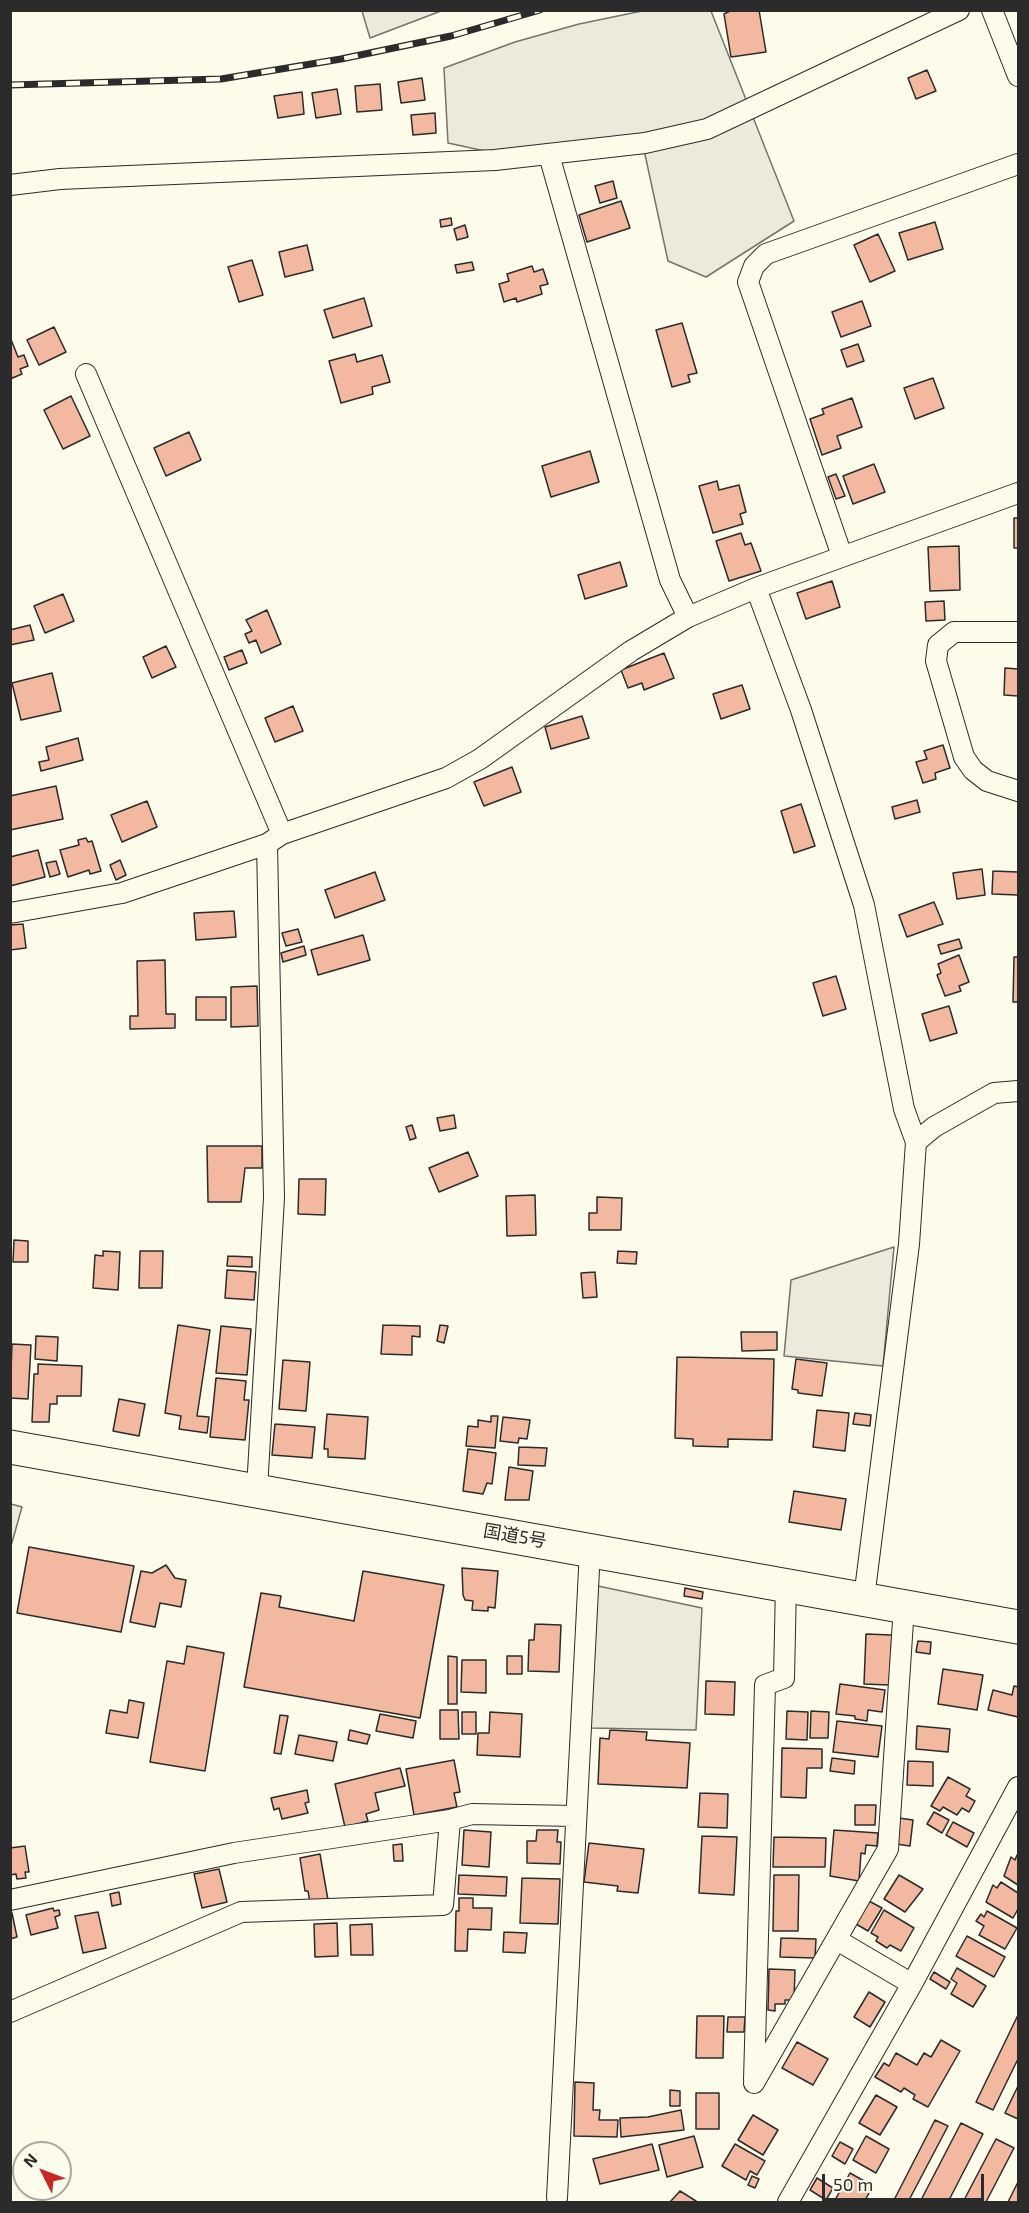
<!DOCTYPE html>
<html>
<head>
<meta charset="utf-8">
<style>
	body { margin:0 }
	#map { position:relative; width:1029px; height:2213px; overflow:hidden; background:#fdfbea; font-family:"Exo 2",sans-serif }
	canvas { display:block }
	.frame { position:absolute; inset:0; border:12px solid #2b2b2b; pointer-events:none }
	.north { position:absolute; left:12px; top:2141px; width:60px; height:60px; box-sizing:border-box; background:#fdfbea; border:2px solid #a9a89e; border-radius:50%; rotate:312deg; font-size:16px; font-weight:700; line-height:24px; text-align:center; color:#2b2b2b }
	.north::after { content:''; display:block; margin:auto; width:21px; height:27px; background:#c62828; clip-path:polygon(50% 0,100% 100%,50% 72%,0 100%) }
	.scale { position:absolute; left:822px; top:2174px; width:162px; height:27px; box-sizing:border-box; border:3px solid #2b2b2b; border-top:0; padding-left:8px; font-size:18px; line-height:21px; white-space:nowrap; color:#2b2b2b; -webkit-text-stroke:4px #fdfbea; paint-order:stroke }
</style>
</head>
<body>
<div id="map">
<canvas width="1029" height="2213"></canvas>
<div class="frame"></div>
<div class="north">N</div>
<div class="scale">50 m</div>
</div>
<script>
const g = document.querySelector('canvas').getContext('2d');
g.lineJoin = 'round';
function fill(path, color) {
  g.fillStyle = color;
  g.fill(path, 'evenodd');
}
function toPath(rows) {
  const path = new Path2D();
  for (const r of rows) {
    path.moveTo(r[0], r[1]);
    for (let i = 2; i < r.length; i += 2) path.lineTo(r[i], r[i + 1]);
  }
  return path;
}
function strokePath(path, color, width, dash) {
  g.strokeStyle = color;
  g.lineWidth = width;
  g.lineCap = dash ? 'butt' : 'round';
  g.setLineDash(dash || []);
  g.stroke(path);
}
function label(font, color, halo, rows, align = 'center') {
  g.font = font + ' "Exo 2","Noto Sans JP",sans-serif';
  g.lineWidth = 4.5;
  g.setLineDash([]);
  g.textBaseline = 'middle';
  g.strokeStyle = halo;
  g.fillStyle = color;
  for (const [text, x, y, turn = 0] of rows) {
    g.save();
    g.translate(x, y);
    g.rotate((+turn || 0) * Math.PI / 180);
    g.textAlign = isNaN(turn) ? turn : align;
    if (halo) g.strokeText(text, 0, 0);
    g.fillText(text, 0, 0);
    g.restore();
  }
}
const green = toPath([
	[362,11,362,10,441,11,370,38,362,11],
	[642,11,711,11,794,221,706,277,668,261,641,136,485,151,448,143,444,68,515,42,579,24,642,11]
]);
fill(green, '#ecebdb');
strokePath(green, '#74746e', 1.5);
const parking = toPath([
	[894,1247,883,1366,784,1356,791,1280,894,1247],
	[11,1504,22,1507,11,1546,10,1504,11,1504],
	[598,1586,702,1608,696,1730,590,1728,598,1586]
]);
fill(parking, '#eceadb');
strokePath(parking, '#74746e', 1.5);
const building = toPath([
	[732,10,759,10,766,52,731,57,724,14,732,10],
	[927,70,936,91,916,99,908,78,927,70],
	[422,78,425,100,401,103,398,82,422,78],
	[380,84,382,110,357,112,355,86,380,84],
	[337,89,341,114,316,118,312,93,337,89],
	[302,92,304,114,278,118,274,96,302,92],
	[435,113,436,133,413,135,411,115,435,113],
	[613,181,617,198,600,203,595,186,613,181],
	[621,201,630,228,587,242,579,215,621,201],
	[451,218,452,225,441,227,440,220,451,218],
	[935,222,943,249,908,260,899,233,935,222],
	[465,225,468,237,457,240,454,229,465,225],
	[878,234,895,271,870,282,854,245,878,234],
	[307,245,313,270,285,277,279,252,307,245],
	[252,260,263,295,239,302,228,267,252,260],
	[472,262,474,270,457,273,455,265,472,262],
	[532,266,534,272,543,269,548,284,540,286,542,294,517,302,516,298,504,302,499,284,509,281,507,274,532,266],
	[364,298,372,326,333,338,324,310,364,298],
	[862,301,871,326,841,337,832,312,862,301],
	[682,323,697,373,688,375,690,382,672,387,656,330,682,323],
	[54,327,66,352,39,365,27,340,54,327],
	[10,337,18,357,24,355,28,366,20,369,22,374,10,379,10,337],
	[858,344,864,361,847,367,841,350,858,344],
	[355,354,357,362,382,355,390,382,372,387,373,394,341,403,329,361,355,354],
	[933,378,944,408,915,419,904,388,933,378],
	[71,396,90,436,63,449,44,410,71,396],
	[852,398,862,427,837,436,841,448,822,455,810,419,824,414,822,409,852,398],
	[189,432,201,460,166,476,154,448,189,432],
	[590,451,599,482,551,497,542,466,590,451],
	[874,464,885,492,853,504,843,476,874,464],
	[836,474,845,496,836,499,828,477,836,474],
	[717,481,719,490,739,485,746,512,740,514,743,524,713,533,699,486,717,481],
	[1014,518,1018,518,1018,548,1014,548,1014,518],
	[741,533,745,545,751,543,761,571,729,581,716,541,741,533],
	[959,546,960,590,930,591,928,547,959,546],
	[620,562,627,586,585,599,578,575,620,562],
	[832,581,840,607,806,619,797,593,832,581],
	[63,594,74,621,45,633,34,606,63,594],
	[944,601,945,620,926,621,925,602,944,601],
	[267,610,281,644,261,653,256,640,249,643,245,634,252,631,246,620,267,610],
	[30,625,34,640,10,645,10,630,30,625],
	[166,646,176,667,152,678,143,657,166,646],
	[242,650,247,663,229,670,224,657,242,650],
	[664,653,674,678,644,690,642,683,628,688,621,670,664,653],
	[1005,668,1018,669,1018,696,1004,695,1005,668],
	[52,673,61,711,21,720,12,683,52,673],
	[742,685,750,709,721,719,713,694,742,685],
	[293,706,303,731,275,742,265,718,293,706],
	[582,716,589,738,551,749,545,727,582,716],
	[78,738,83,760,41,771,39,762,49,760,46,747,78,738],
	[943,745,950,768,935,773,936,779,923,783,916,762,927,759,924,751,943,745],
	[512,767,521,792,484,806,474,782,512,767],
	[56,786,63,819,10,830,10,796,56,786],
	[917,800,920,812,895,819,892,807,917,800],
	[147,801,157,827,122,842,111,815,147,801],
	[801,804,815,846,794,853,781,811,801,804],
	[86,838,88,842,92,841,101,871,90,874,89,870,68,877,60,850,79,845,78,840,86,838],
	[38,850,45,877,10,886,10,857,38,850],
	[120,860,126,875,116,880,110,865,120,860],
	[56,861,60,874,50,877,46,863,56,861],
	[982,869,985,895,957,899,953,873,982,869],
	[993,871,1018,872,1018,895,992,894,993,871],
	[375,872,385,900,335,918,325,890,375,872],
	[934,902,943,924,907,937,899,915,934,902],
	[234,911,236,937,196,940,194,913,234,911],
	[23,924,26,948,10,950,10,925,23,924],
	[298,929,302,942,286,946,282,933,298,929],
	[363,935,370,960,318,975,311,950,363,935],
	[959,939,962,948,941,954,938,945,959,939],
	[304,946,306,955,283,962,281,953,304,946],
	[959,955,969,982,959,986,961,991,945,996,937,975,941,973,938,964,959,955],
	[1014,957,1018,957,1018,1002,1013,1002,1014,957],
	[165,960,166,1014,175,1014,175,1028,130,1029,130,1016,138,1016,137,961,165,960],
	[836,976,846,1009,823,1016,813,983,836,976],
	[257,986,258,1026,231,1027,231,987,257,986],
	[196,997,226,997,226,1020,196,1020,196,997],
	[949,1006,957,1033,930,1041,922,1014,949,1006],
	[454,1115,456,1128,440,1131,437,1118,454,1115],
	[412,1125,416,1138,410,1140,406,1127,412,1125],
	[207,1146,262,1146,262,1168,245,1168,241,1202,208,1202,207,1146],
	[468,1152,478,1176,439,1192,429,1168,468,1152],
	[299,1179,326,1179,325,1215,298,1214,299,1179],
	[535,1195,536,1235,507,1236,506,1196,535,1195],
	[597,1197,622,1198,621,1230,589,1230,589,1213,597,1213,597,1197],
	[14,1240,28,1241,28,1262,13,1262,14,1240],
	[103,1251,120,1252,118,1290,93,1288,95,1255,103,1256,103,1251],
	[140,1251,163,1251,162,1288,139,1288,140,1251],
	[618,1251,637,1252,636,1264,617,1263,618,1251],
	[228,1256,252,1257,252,1267,227,1266,228,1256],
	[227,1270,256,1272,254,1300,225,1298,227,1270],
	[595,1272,597,1297,583,1298,581,1273,595,1272],
	[178,1325,210,1330,197,1416,209,1417,207,1433,179,1429,181,1416,165,1413,178,1325],
	[383,1325,420,1326,420,1337,412,1336,412,1355,381,1354,383,1325],
	[440,1325,448,1326,444,1343,437,1341,440,1325],
	[221,1326,251,1329,247,1375,216,1373,221,1326],
	[741,1332,777,1332,777,1350,742,1351,741,1332],
	[36,1336,58,1337,57,1361,35,1359,36,1336],
	[12,1344,31,1345,28,1399,10,1398,12,1344],
	[677,1357,774,1359,772,1440,728,1439,728,1447,693,1446,693,1439,675,1438,677,1357],
	[796,1359,827,1363,822,1396,798,1393,798,1390,792,1389,796,1359],
	[283,1360,310,1362,306,1411,279,1409,283,1360],
	[38,1364,82,1366,81,1396,57,1396,57,1404,50,1404,49,1422,32,1422,34,1374,38,1374,38,1364],
	[216,1378,246,1381,244,1400,249,1400,245,1440,210,1437,216,1378],
	[119,1399,145,1404,139,1436,113,1431,119,1399],
	[817,1410,849,1413,845,1451,813,1447,817,1410],
	[855,1413,871,1415,870,1426,853,1424,855,1413],
	[327,1414,368,1417,365,1459,328,1457,328,1449,324,1449,327,1414],
	[491,1416,498,1416,495,1448,466,1446,468,1426,478,1427,478,1420,491,1422,491,1416],
	[503,1417,530,1420,527,1439,519,1438,518,1443,500,1441,503,1417],
	[275,1424,315,1427,312,1458,272,1455,275,1424],
	[519,1447,547,1448,545,1466,518,1465,519,1447],
	[468,1449,496,1453,492,1484,487,1483,483,1494,463,1491,468,1449],
	[509,1467,533,1471,529,1500,505,1500,509,1467],
	[794,1491,846,1499,841,1530,789,1522,794,1491],
	[29,1547,134,1566,121,1632,17,1613,29,1547],
	[166,1565,175,1578,186,1580,181,1607,160,1603,155,1627,130,1622,141,1571,152,1573,166,1565],
	[462,1568,498,1571,495,1608,488,1607,488,1611,472,1610,473,1601,465,1600,463,1595,462,1568],
	[363,1571,444,1585,420,1718,244,1687,261,1593,281,1596,279,1607,354,1621,363,1571],
	[685,1588,703,1592,702,1599,684,1596,685,1588],
	[535,1624,561,1625,559,1672,528,1671,529,1640,534,1640,535,1624],
	[866,1634,892,1635,889,1685,864,1684,866,1634],
	[918,1641,931,1642,930,1654,916,1652,918,1641],
	[187,1646,224,1653,205,1771,150,1762,167,1661,184,1664,187,1646],
	[448,1656,457,1657,457,1704,448,1704,448,1656],
	[507,1656,522,1656,522,1674,507,1674,507,1656],
	[462,1660,486,1660,486,1693,461,1692,462,1660],
	[943,1669,983,1675,977,1710,938,1704,943,1669],
	[706,1681,735,1682,734,1715,705,1714,706,1681],
	[840,1684,885,1690,882,1712,868,1710,867,1721,855,1719,855,1716,836,1714,840,1684],
	[1014,1686,1018,1687,1018,1717,988,1710,993,1690,1012,1695,1014,1686],
	[129,1700,144,1703,138,1738,106,1733,110,1710,127,1713,129,1700],
	[440,1710,458,1710,459,1739,440,1739,440,1710],
	[787,1711,808,1712,807,1740,786,1739,787,1711],
	[811,1711,829,1712,828,1738,810,1738,811,1711],
	[462,1712,476,1712,476,1734,462,1734,462,1712],
	[490,1712,522,1714,520,1757,477,1755,478,1733,489,1733,490,1712],
	[380,1714,416,1721,413,1738,376,1731,380,1714],
	[280,1715,288,1716,281,1754,274,1753,280,1715],
	[837,1721,882,1726,878,1757,833,1752,837,1721],
	[917,1726,950,1729,948,1752,916,1749,917,1726],
	[350,1730,370,1735,367,1744,348,1740,350,1730],
	[610,1730,647,1732,646,1740,690,1743,687,1788,598,1784,600,1738,609,1739,610,1730],
	[299,1735,337,1742,333,1761,295,1754,299,1735],
	[782,1748,822,1749,822,1768,807,1768,806,1798,781,1797,782,1748],
	[832,1758,855,1761,854,1774,830,1771,832,1758],
	[454,1760,460,1792,454,1793,457,1807,414,1815,406,1769,454,1760],
	[908,1761,933,1762,933,1786,907,1785,908,1761],
	[400,1768,405,1786,375,1793,379,1810,366,1814,368,1821,345,1827,335,1784,400,1768],
	[948,1777,970,1789,966,1796,975,1801,969,1812,962,1808,957,1815,943,1807,940,1811,931,1806,948,1777],
	[307,1790,309,1802,305,1803,308,1813,282,1819,279,1808,274,1810,271,1798,307,1790],
	[700,1793,728,1794,727,1828,698,1827,700,1793],
	[855,1805,876,1805,875,1825,855,1825,855,1805],
	[934,1812,949,1820,942,1833,927,1824,934,1812],
	[899,1818,913,1820,910,1846,896,1844,899,1818],
	[953,1822,974,1833,967,1847,946,1835,953,1822],
	[464,1830,491,1832,489,1867,462,1865,464,1830],
	[537,1830,558,1830,557,1842,561,1842,560,1864,527,1863,527,1841,536,1841,537,1830],
	[834,1830,878,1833,877,1846,866,1845,865,1854,861,1853,859,1881,830,1876,834,1830],
	[702,1836,737,1837,734,1895,699,1893,702,1836],
	[774,1837,826,1838,825,1867,773,1867,774,1837],
	[589,1843,644,1849,638,1893,617,1891,618,1886,584,1882,589,1843],
	[402,1844,403,1861,394,1861,393,1845,402,1844],
	[25,1846,29,1872,25,1872,26,1878,17,1879,16,1874,10,1875,10,1848,25,1846],
	[320,1854,328,1900,310,1903,308,1891,305,1891,300,1858,320,1854],
	[1017,1855,1018,1856,1018,1885,1004,1876,1011,1857,1015,1860,1017,1855],
	[219,1869,227,1902,202,1908,194,1874,219,1869],
	[459,1875,507,1877,506,1896,458,1894,459,1875],
	[774,1875,799,1875,798,1931,773,1931,774,1875],
	[899,1875,923,1889,905,1912,884,1899,899,1875],
	[522,1878,560,1879,558,1924,520,1923,522,1878],
	[1001,1882,1018,1893,1018,1909,1013,1918,986,1902,993,1885,997,1888,1001,1882],
	[119,1892,121,1904,112,1906,110,1894,119,1892],
	[459,1898,473,1898,473,1908,492,1908,491,1930,468,1929,467,1951,455,1951,456,1911,459,1911,459,1898],
	[869,1901,882,1908,868,1931,856,1924,869,1901],
	[53,1908,54,1911,59,1910,60,1915,55,1917,58,1928,31,1935,26,1915,53,1908],
	[884,1910,914,1928,901,1951,890,1945,887,1948,876,1941,878,1937,871,1933,884,1910],
	[987,1911,1017,1928,1005,1949,979,1935,984,1926,976,1921,981,1914,984,1917,987,1911],
	[98,1912,106,1948,83,1953,75,1916,98,1912],
	[12,1913,17,1937,10,1939,10,1914,12,1913],
	[337,1923,338,1956,315,1957,314,1924,337,1923],
	[372,1924,373,1955,351,1955,350,1925,372,1924],
	[504,1932,527,1933,525,1953,503,1952,504,1932],
	[967,1936,1005,1957,994,1977,956,1956,967,1936],
	[781,1938,816,1939,815,1958,780,1957,781,1938],
	[957,1968,986,1986,973,2007,951,1994,957,1983,951,1979,957,1968],
	[769,1969,795,1970,794,2000,785,2000,785,2004,775,2004,775,2011,768,2010,769,1969],
	[934,1972,950,1982,946,1989,930,1979,934,1972],
	[869,1992,885,2002,870,2027,854,2017,869,1992],
	[1018,2015,1018,2059,993,2110,976,2102,1018,2015],
	[697,2016,724,2016,723,2058,696,2058,697,2016],
	[728,2017,745,2017,744,2032,727,2032,728,2017],
	[941,2040,960,2051,928,2107,913,2099,915,2095,904,2088,901,2092,875,2077,884,2063,889,2066,896,2053,917,2065,924,2053,931,2057,941,2040],
	[797,2042,828,2059,813,2085,782,2068,797,2042],
	[575,2082,594,2083,593,2110,600,2110,599,2120,618,2120,617,2137,574,2136,575,2082],
	[1018,2086,1018,2119,1005,2113,1018,2086],
	[670,2090,680,2091,680,2106,670,2106,670,2090],
	[696,2093,719,2093,719,2129,696,2129,696,2093],
	[876,2095,897,2107,880,2135,859,2123,876,2095],
	[681,2110,684,2130,621,2137,620,2118,648,2117,681,2110],
	[753,2115,778,2130,763,2155,738,2140,753,2115],
	[935,2120,948,2126,908,2202,893,2202,935,2120],
	[961,2123,983,2134,948,2202,920,2202,961,2123],
	[694,2136,703,2167,667,2177,659,2145,694,2136],
	[866,2136,889,2149,876,2173,853,2160,866,2136],
	[996,2139,1014,2148,986,2202,963,2202,996,2139],
	[840,2142,853,2149,845,2164,832,2156,840,2142],
	[652,2144,659,2170,600,2184,593,2159,652,2144],
	[735,2144,765,2161,757,2175,750,2171,746,2180,722,2166,735,2144],
	[850,2173,873,2186,864,2202,840,2202,835,2200,850,2173],
	[752,2176,759,2179,755,2188,748,2185,752,2176],
	[817,2178,833,2188,826,2200,810,2190,817,2178],
	[1018,2182,1018,2202,1008,2202,1018,2182],
	[680,2191,696,2201,695,2202,670,2202,680,2191]
]);
fill(building, '#f2b8a0');
strokePath(building, '#2b2b2b', 1.5);
const street = toPath([
	[992,10,1018,76],
	[549,155,670,580,688,617],
	[10,185,60,179,495,160,645,143,707,129,959,10],
	[86,374,282,834],
	[842,556,748,282,754,266,766,254,1018,164],
	[756,588,801,710,864,905,904,1109,916,1142,909,1244,864,1598],
	[1018,632,954,632,938,645,936,661,964,757,973,770,987,781,1018,791],
	[10,913,122,893,267,844,282,834,446,778,480,759,631,651,688,617,756,588,1018,493],
	[916,1142,934,1127,994,1093,1018,1091],
	[257,1489,274,1198,267,844],
	[10,1900,234,1853,450,1820,472,1814,575,1816],
	[837,1940,912,1984],
	[10,2012,241,1912,443,1905,450,1820],
	[754,2080,765,1685,784,1678,786,1585],
	[754,2083,888,1849,904,1606],
	[557,2198,590,1550],
	[788,2202,912,1984,1018,1787]
]);
const highway = toPath([
	[10,1447,1018,1627]
]);
strokePath(street, '#2b2b2b', 22);
strokePath(highway, '#2b2b2b', 35);
strokePath(street, '#fdfbea', 20);
strokePath(highway, '#fdfbea', 33);
const rail = toPath([
	[10,85,221,79,341,59,451,36,540,10]
]);
strokePath(rail, '#2b2b2b', 7);
strokePath(rail, '#fdfbea', 4.5, [14]);
label('18px', '#2b2b2b', '#fdfbea', [
	["国道5号",515,1536,10]
]);
</script>
</body>
</html>
